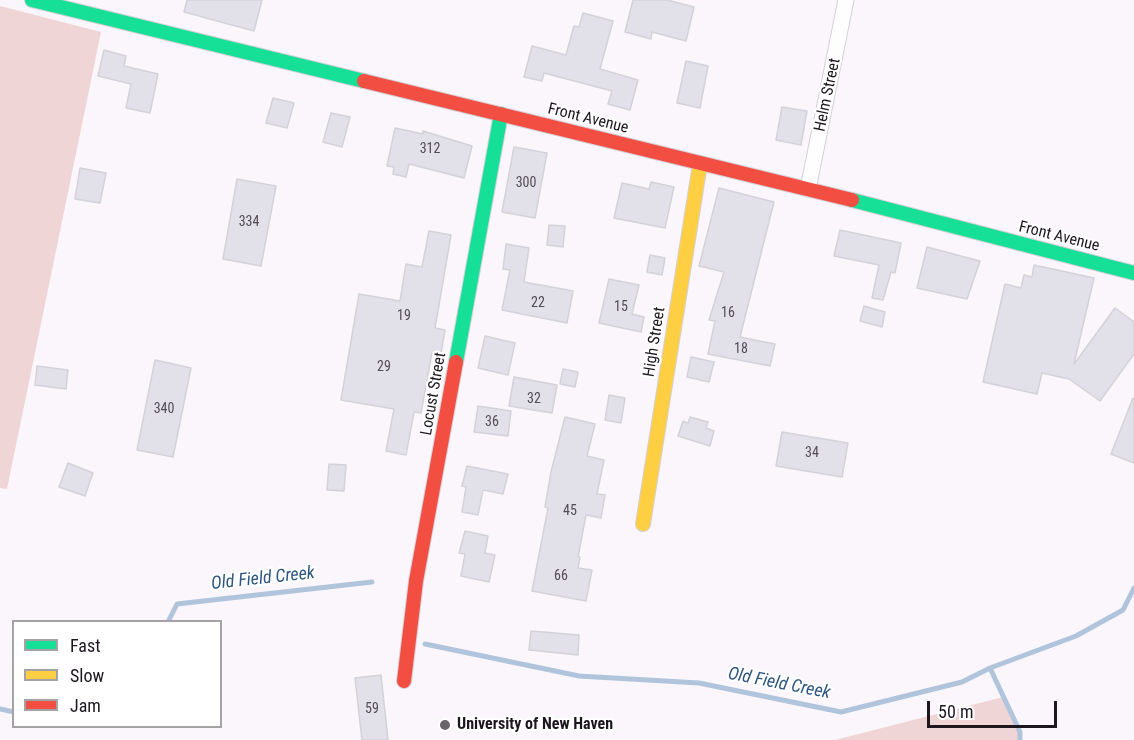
<!DOCTYPE html>
<html>
<head>
<meta charset="utf-8">
<style>
	body { margin:0 }
	#map { position:relative; width:1134px; height:740px; overflow:hidden; background:#faf6fb; font-family:"Roboto Condensed",sans-serif }
	canvas { display:block }
	.legend { position:absolute; left:12px; top:620px; width:210px; height:108px; box-sizing:border-box; background:#fff; border:2px solid #a5a2a5; margin:0; padding:8px 10px; list-style:none; font-size:18px; color:#1d161f }
	.legend li { display:flex; align-items:center; gap:12px; height:30px }
	.legend b { width:30px; border:2px solid #a5a2a5 }
	.scale { position:absolute; left:927px; top:701px; width:130px; height:27px; box-sizing:border-box; border:3px solid #1d161f; border-top:0; padding-left:8px; font-size:18px; line-height:21px; white-space:nowrap; color:#1d161f; -webkit-text-stroke:4px #fff; paint-order:stroke }
</style>
</head>
<body>
<div id="map">
<canvas width="1134" height="740"></canvas>
<ul class="legend">
<li><b style="height:8px;background:#16e098"></b>Fast</li>
<li><b style="height:8px;background:#ffcf43"></b>Slow</li>
<li><b style="height:8px;background:#f24e42"></b>Jam</li>
</ul>
<div class="scale">50 m</div>
</div>
<script>
const g = document.querySelector('canvas').getContext('2d');
g.lineJoin = 'round';
function fill(path, color) {
  g.fillStyle = color;
  g.fill(path, 'evenodd');
}
function toPath(rows) {
  const path = new Path2D();
  for (const r of rows) {
    path.moveTo(r[0], r[1]);
    for (let i = 2; i < r.length; i += 2) path.lineTo(r[i], r[i + 1]);
  }
  return path;
}
function strokePath(path, color, width, dash) {
  g.strokeStyle = color;
  g.lineWidth = width;
  g.lineCap = dash ? 'butt' : 'round';
  g.setLineDash(dash || []);
  g.stroke(path);
}
function label(font, color, halo, rows, align = 'center') {
  g.font = font + ' "Roboto Condensed",sans-serif';
  g.lineWidth = 4.5;
  g.setLineDash([]);
  g.textBaseline = 'middle';
  g.strokeStyle = halo;
  g.fillStyle = color;
  for (const [text, x, y, turn = 0] of rows) {
    g.save();
    g.translate(x, y);
    g.rotate((+turn || 0) * Math.PI / 180);
    g.textAlign = isNaN(turn) ? turn : align;
    if (halo) g.strokeText(text, 0, 0);
    g.fillText(text, 0, 0);
    g.restore();
  }
}
fill(toPath([
	[0,6,101,32,7,489,0,488],
	[1003,697,1020,732,1020,740,835,740]
]), '#f0d5d6');
strokePath(toPath([
	[168,622,177,604,372,582],
	[425,644,579,676,699,683,841,712,962,682,990,668,1076,636,1123,610,1134,588],
	[990,668,1020,732,1020,740],
	[0,709,14,712]
]), '#b0c4db', 5);
const building = toPath([
	[187,0,262,0,254,31,184,12,187,0],
	[633,0,667,0,694,7,686,41,652,32,651,39,625,32,633,0],
	[583,13,613,21,600,69,638,80,630,110,608,104,612,91,544,73,542,81,524,77,532,46,566,55,574,26,579,27,583,13],
	[104,50,126,56,124,66,158,74,150,113,126,108,131,84,98,76,104,50],
	[686,61,708,66,700,108,677,103,686,61],
	[273,98,294,103,287,128,266,123,273,98],
	[782,107,807,111,801,145,776,140,782,107],
	[331,113,350,117,342,147,323,142,331,113],
	[395,128,423,134,423,131,472,146,464,178,409,164,406,177,393,174,394,167,387,166,395,128],
	[514,147,547,153,535,218,502,212,514,147],
	[80,168,106,173,100,203,75,199,80,168],
	[237,179,276,186,261,266,223,259,237,179],
	[651,182,674,187,665,228,614,218,622,183,649,189,651,182],
	[719,188,774,202,740,337,775,344,770,366,708,354,715,321,709,320,724,272,699,266,719,188],
	[549,225,565,226,563,247,547,245,549,225],
	[840,230,901,243,895,273,891,272,883,300,872,298,879,265,834,256,840,230],
	[429,231,451,235,435,328,445,330,441,354,432,352,421,413,414,412,406,455,386,451,394,409,341,400,359,294,400,301,406,264,422,267,429,231],
	[506,244,529,248,524,282,573,291,567,323,502,310,510,270,503,269,506,244],
	[927,247,980,261,967,299,917,288,927,247],
	[650,255,665,258,662,275,647,272,650,255],
	[1034,265,1094,278,1074,364,1115,308,1134,322,1134,354,1100,401,1069,379,1042,373,1037,394,983,382,1005,284,1021,288,1024,275,1032,277,1034,265],
	[609,279,639,285,632,314,644,317,641,332,599,323,609,279],
	[864,306,885,312,882,327,860,321,864,306],
	[485,336,515,343,508,375,478,368,485,336],
	[691,357,714,362,709,382,687,377,691,357],
	[155,360,191,368,173,457,137,450,155,360],
	[37,366,68,370,66,389,35,385,37,366],
	[563,369,578,372,575,387,560,384,563,369],
	[514,377,557,385,552,413,509,406,514,377],
	[609,395,625,398,621,423,605,420,609,395],
	[1133,398,1134,398,1134,463,1111,454,1133,398],
	[478,406,511,411,508,436,474,432,478,406],
	[565,417,595,424,587,456,604,460,597,494,605,495,601,518,586,515,578,557,580,557,578,568,592,570,586,601,532,591,548,508,545,507,551,472,565,417],
	[690,417,708,422,706,428,714,431,710,446,678,436,683,421,688,423,690,417],
	[782,432,848,443,842,477,776,466,782,432],
	[68,463,93,473,85,496,59,487,68,463],
	[329,464,346,465,344,491,327,490,329,464],
	[467,466,508,474,503,494,483,490,478,515,462,512,466,487,462,486,467,466],
	[465,531,488,536,485,553,495,555,489,582,461,576,465,554,459,553,465,531],
	[531,631,579,635,578,655,529,650,531,631],
	[381,675,388,740,362,740,355,678,381,675]
]);
fill(building, '#e2e0e9');
strokePath(building, '#d4d2d9', 1.5);
const street = toPath([
	[808,189,846,0]
]);
const fast = toPath([
	[32,0,364,81],
	[852,200,1134,273],
	[456,362,501,114]
]);
const slow = toPath([
	[643,524,700,164]
]);
const jam = toPath([
	[364,81,852,200],
	[404,681,416,581,456,362]
]);
strokePath(street, '#d5d0d7', 17);
strokePath(fast, '#d5d0d7', 16);
strokePath(slow, '#d5d0d7', 16);
strokePath(jam, '#d5d0d7', 16);
strokePath(street, '#fefefe', 15);
strokePath(fast, '#16e098', 14);
strokePath(slow, '#ffcf43', 14);
strokePath(jam, '#f24e42', 14);
for (const [x, y, r, color] of [
	[445,725,6,"#6a646c"]
]) {
  const dot = new Path2D();
  dot.arc(x, y, r, 0, 2 * Math.PI);
  g.fillStyle = color;
  g.fill(dot);
  strokePath(dot, '#fff', 2);
}
label('14px', '#524c55', null, [
	["312",430,149],
	["300",526,183],
	["334",249,222],
	["22",538,303],
	["15",621,307],
	["16",728,313],
	["19",404,316],
	["18",741,349],
	["29",384,367],
	["32",534,399],
	["340",164,409],
	["36",492,422],
	["34",812,453],
	["45",570,511],
	["66",561,576],
	["59",372,709]
]);
label('16px', '#1d161f', '#fff', [
	["Helm Street",828,95,-78],
	["Front Avenue",588,119,14],
	["Front Avenue",1059,237,14],
	["High Street",655,342,-81],
	["Locust Street",434,394,-80]
]);
label('bold 16px', '#1d161f', '#fff', [
	["University of New Haven",457,725]
], 'left');
label('italic 18px', '#2d5682', '#fff', [
	["Old Field Creek",263,579,-6],
	["Old Field Creek",779,684,11]
]);
</script>
</body>
</html>
